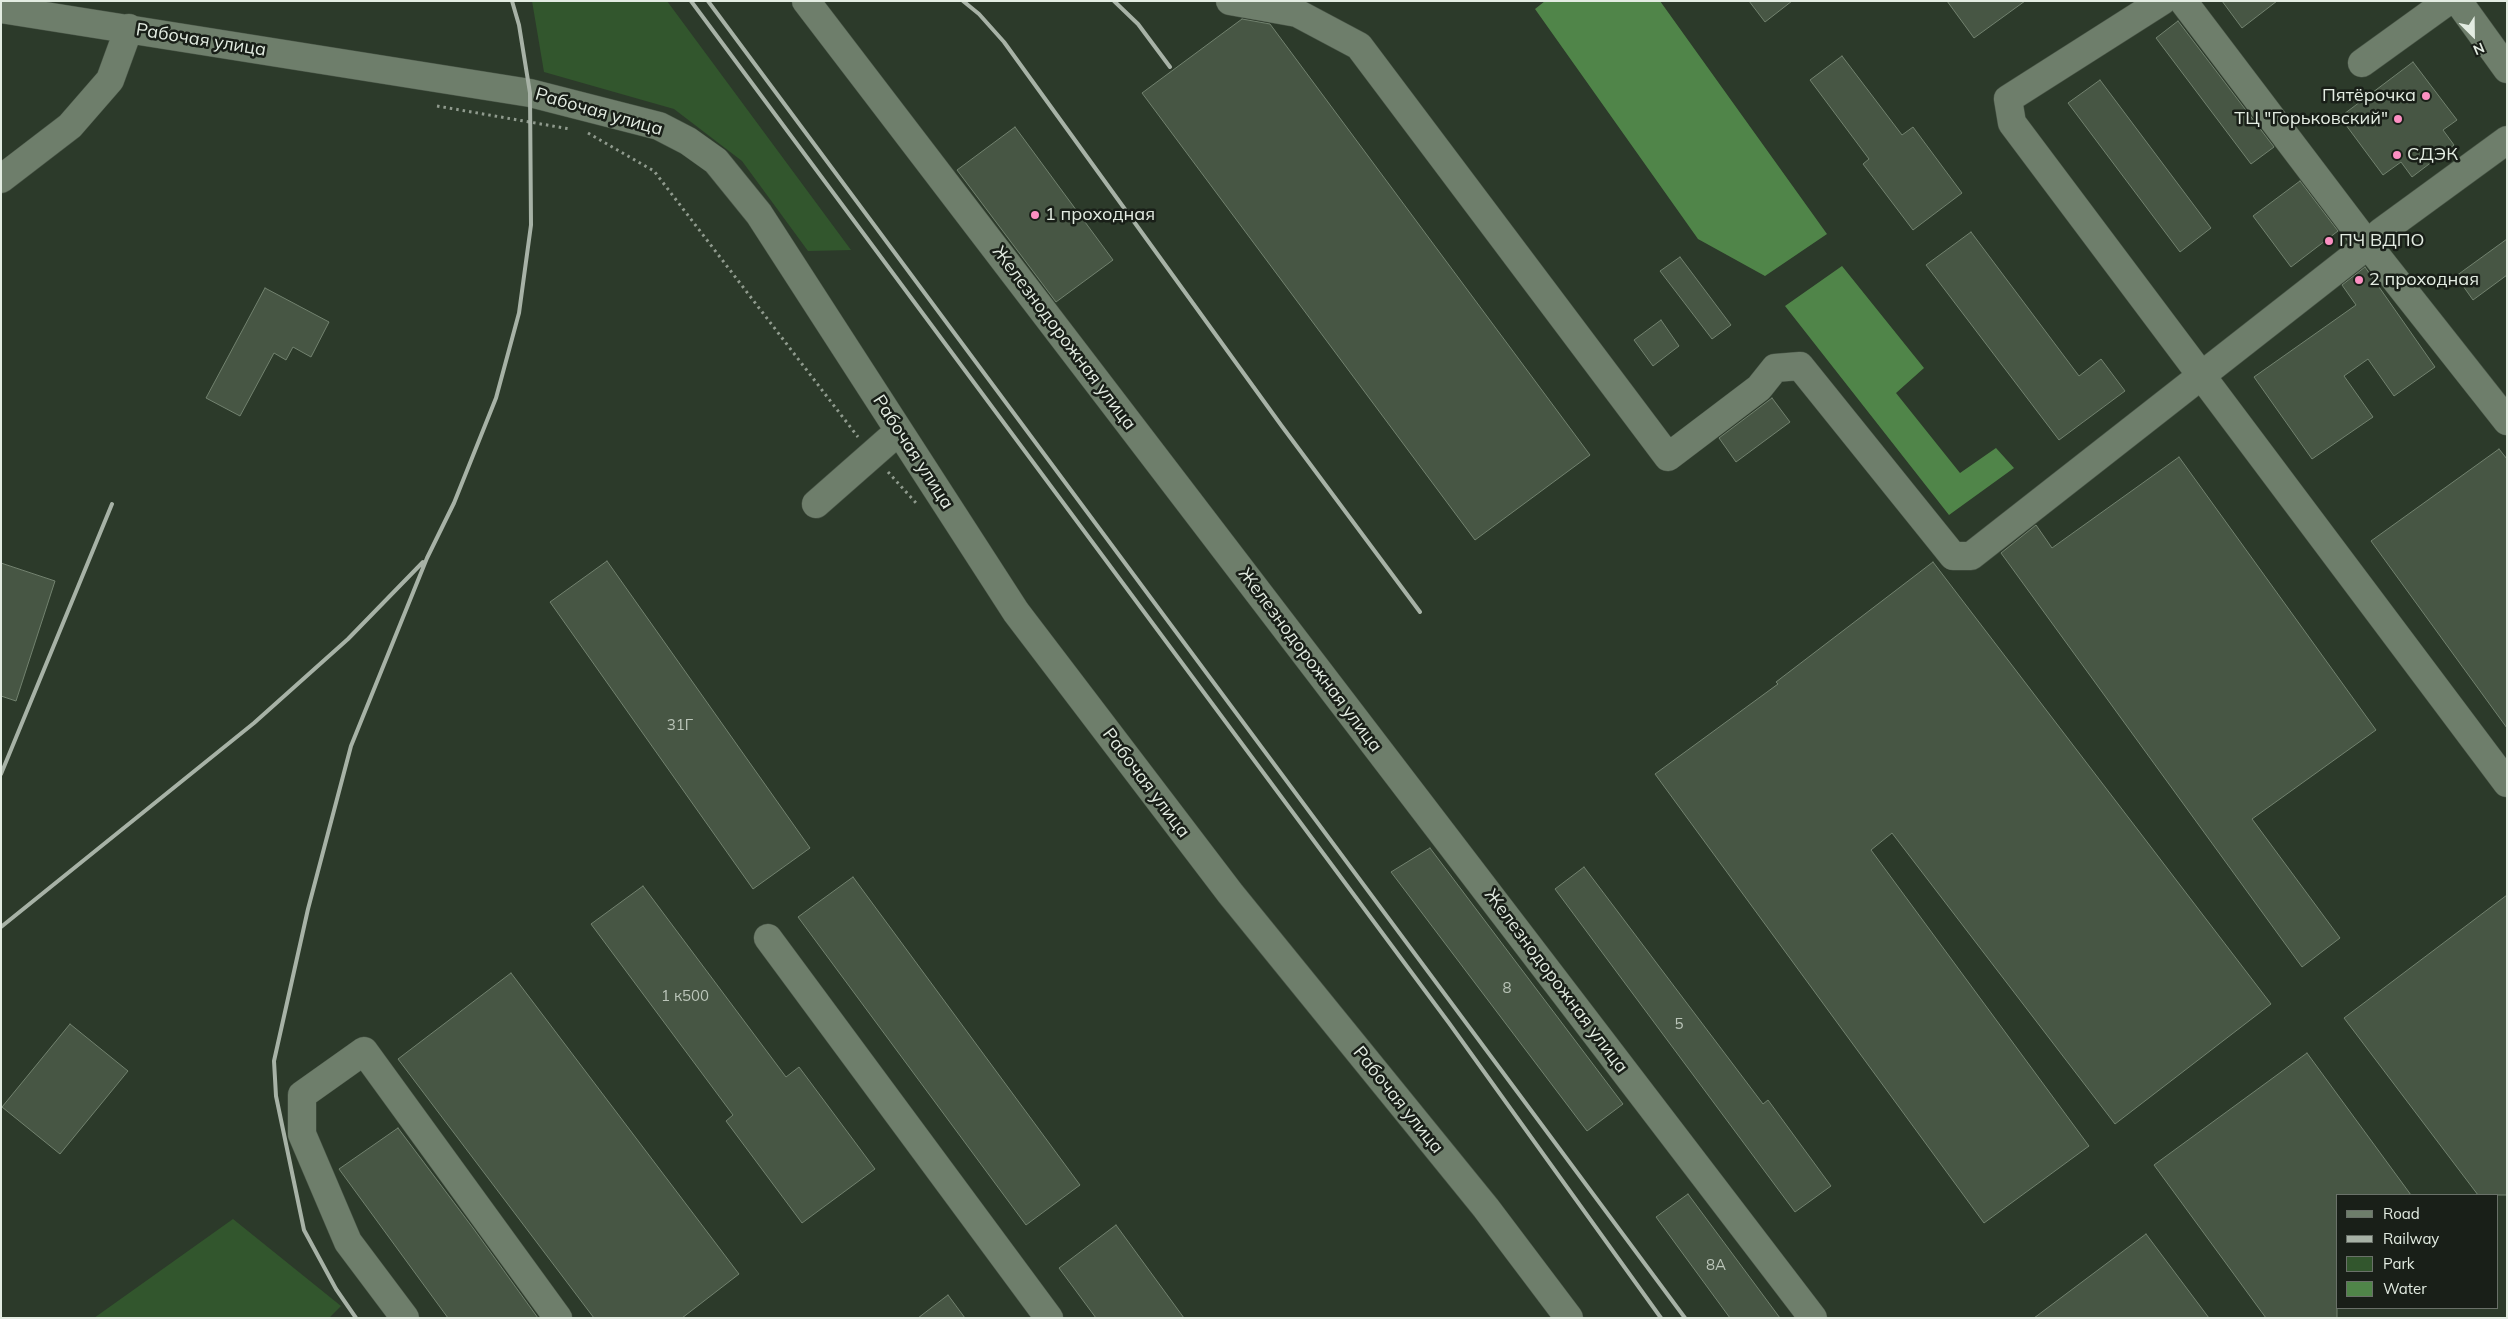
<!DOCTYPE html>
<html>
<head>
<meta charset="utf-8">
<style>
	body { margin:0 }
	#map { position:relative; width:2508px; height:1319px; overflow:hidden; background:#2c3a2a; font-family:Mulish,sans-serif }
	canvas { display:block }
	.frame { position:absolute; inset:0; border:2px solid #e3ece2; pointer-events:none }
	.legend { position:absolute; left:2336px; top:1194px; width:162px; height:115px; box-sizing:border-box; background:#191f18; border:1px solid #6a7169; margin:0; padding:6px 9px; list-style:none; font-size:15px; color:#e3ece2 }
	.legend li { display:flex; align-items:center; gap:10px; height:25px }
	.legend b { width:25px; border:1px solid #6a7169 }
	.north { position:absolute; left:2448px; top:10px; width:50px; height:50px; -webkit-text-stroke:4px #191f18; paint-order:stroke; rotate:157deg; font-size:14px; font-weight:700; line-height:20px; text-align:center; color:#e3ece2 }
	.north::after { content:''; display:block; margin:auto; width:18px; height:22px; background:#e3ece2; clip-path:polygon(50% 0,100% 100%,50% 72%,0 100%) }
</style>
</head>
<body>
<div id="map">
<canvas width="2508" height="1319"></canvas>
<div class="frame"></div>
<ul class="legend">
<li><b style="height:6px;background:#6e7e6b"></b>Road</li>
<li><b style="height:6px;background:#a7b2a6"></b>Railway</li>
<li><b style="height:14px;background:#32562d"></b>Park</li>
<li><b style="height:14px;background:#508549"></b>Water</li>
</ul>
<div class="north">N</div>
</div>
<script>
const g = document.querySelector('canvas').getContext('2d');
g.lineJoin = 'round';
function fill(path, color) {
  g.fillStyle = color;
  g.fill(path, 'evenodd');
}
function toPath(rows) {
  const path = new Path2D();
  for (const r of rows) {
    path.moveTo(r[0], r[1]);
    for (let i = 2; i < r.length; i += 2) path.lineTo(r[i], r[i + 1]);
  }
  return path;
}
function strokePath(path, color, width, dash) {
  g.strokeStyle = color;
  g.lineWidth = width;
  g.lineCap = dash ? 'butt' : 'round';
  g.setLineDash(dash || []);
  g.stroke(path);
}
function label(font, color, halo, rows, align = 'center') {
  g.font = font + ' Mulish,sans-serif';
  g.lineWidth = 5;
  g.setLineDash([]);
  g.textBaseline = 'middle';
  g.strokeStyle = halo;
  g.fillStyle = color;
  for (const [text, x, y, turn = 0] of rows) {
    g.save();
    g.translate(x, y);
    g.rotate((+turn || 0) * Math.PI / 180);
    g.textAlign = isNaN(turn) ? turn : align;
    if (halo) g.strokeText(text, 0, 0);
    g.fillText(text, 0, 0);
    g.restore();
  }
}
fill(toPath([
	[532,1,667,1,851,250,808,251,742,161,674,109,544,72],
	[233,1219,341,1306,329,1318,94,1318]
]), '#32562d');
fill(toPath([
	[1545,1,1660,1,1827,234,1765,276,1698,239,1535,9],
	[1842,266,1924,368,1896,393,1960,473,1996,448,2014,468,1949,515,1785,306]
]), '#508549');
const building = toPath([
	[1749,1,1792,1,1765,22,1749,1],
	[1947,1,2025,1,1974,38,1947,1],
	[2222,1,2277,1,2242,28,2222,1],
	[1242,19,1270,24,1590,455,1475,540,1142,93,1242,19],
	[2178,21,2274,147,2251,164,2156,38,2178,21],
	[1842,56,1902,135,1913,127,1962,193,1913,230,1863,164,1869,159,1810,80,1842,56],
	[2413,62,2457,120,2443,130,2454,145,2412,177,2401,162,2383,175,2340,117,2413,62],
	[2100,80,2211,228,2180,252,2068,103,2100,80],
	[1015,127,1113,260,1056,302,957,170,1015,127],
	[2300,181,2338,231,2291,267,2253,216,2300,181],
	[1971,232,2079,376,2101,359,2125,391,2059,440,1926,265,1971,232],
	[2507,239,2507,275,2473,300,2456,276,2507,239],
	[1680,257,1731,325,1712,339,1660,271,1680,257],
	[2365,267,2435,367,2394,396,2368,359,2344,376,2373,417,2312,459,2254,377,2356,305,2342,285,2365,267],
	[265,288,329,322,311,357,293,347,286,360,274,353,240,416,206,398,265,288],
	[1661,320,1679,346,1653,366,1634,340,1661,320],
	[1772,398,1790,422,1736,462,1719,438,1772,398],
	[2499,449,2507,459,2507,728,2371,541,2499,449],
	[2179,457,2376,730,2252,819,2340,938,2302,967,2001,553,2036,525,2052,548,2179,457],
	[607,561,810,848,753,889,550,602,607,561],
	[1933,562,2271,1004,2115,1124,1892,833,1871,850,2089,1146,1984,1223,1655,774,1778,684,1776,682,1933,562],
	[1,563,55,581,16,701,1,696,1,563],
	[1430,848,1623,1104,1587,1131,1391,872,1430,848],
	[1584,867,1763,1104,1768,1100,1831,1186,1795,1212,1555,889,1584,867],
	[853,877,1080,1185,1026,1225,798,917,853,877],
	[643,886,786,1077,799,1067,875,1169,802,1223,726,1121,733,1115,591,924,643,886],
	[2507,895,2507,1195,2478,1195,2344,1018,2507,895],
	[511,973,739,1274,682,1318,594,1318,398,1059,511,973],
	[70,1024,128,1071,60,1154,2,1107,70,1024],
	[2307,1053,2411,1195,2337,1195,2337,1318,2266,1318,2154,1165,2307,1053],
	[398,1128,473,1228,538,1318,448,1318,339,1169,398,1128],
	[1688,1194,1780,1318,1730,1318,1656,1217,1688,1194],
	[1116,1225,1184,1318,1096,1318,1059,1268,1116,1225],
	[2146,1234,2209,1318,2034,1318,2146,1234],
	[948,1295,965,1318,918,1318,948,1295]
]);
fill(building, '#475644');
strokePath(building, '#72826f', 1);
const minor = toPath([
	[806,1,1813,1318],
	[1230,1,1297,13,1359,46,1668,457,1759,388,1775,368,1800,366,1953,556,1971,556,2368,245,2381,232,2507,140],
	[2162,1,2008,99,2012,123,2507,783],
	[2183,1,2368,245,2507,421],
	[2458,1,2507,69],
	[1,9,530,93,659,126,688,141,716,161,759,214,1016,612,1230,893,1486,1208,1569,1318],
	[2362,63,2448,1],
	[1,179,70,126,110,80,129,28],
	[816,504,899,431],
	[768,938,1049,1318],
	[405,1318,348,1242,302,1134,302,1095,364,1051,558,1318]
]);
strokePath(minor, '#4a5648', 29);
strokePath(toPath([
	[437,106,570,129],
	[588,133,654,171,858,437],
	[888,472,917,504]
]), '#909b8e', 3, [2.5, 4]);
strokePath(minor, '#6e7e6b', 28);
strokePath(toPath([
	[691,1,1449,1023,1661,1318],
	[708,1,1685,1318],
	[963,1,979,14,1004,42,1281,425,1420,612],
	[1114,1,1138,24,1170,67],
	[1,774,112,504],
	[1,927,254,723,348,639,423,562],
	[356,1318,336,1289,304,1230,276,1096,274,1061,308,909,351,746,427,558,454,503,496,398,519,313,531,225,530,93,519,25,512,1]
]), '#a7b2a6', 4);
for (const [x, y, r, color] of [
	[2426,96,5,"#fc8fc2"],
	[2398,119,5,"#fc8fc2"],
	[2397,155,5,"#fc8fc2"],
	[1035,215,5,"#fc8fc2"],
	[2329,241,5,"#fc8fc2"],
	[2359,280,5,"#fc8fc2"]
]) {
  const dot = new Path2D();
  dot.arc(x, y, r, 0, 2 * Math.PI);
  g.fillStyle = color;
  g.fill(dot);
  strokePath(dot, '#191f18', 2);
}
label('15px', '#bcc6ba', null, [
	["31Г",680,725],
	["8",1507,988],
	["1 к500",685,996],
	["5",1679,1024],
	["8А",1716,1265]
]);
label('18px', '#e3ece2', '#191f18', [
	["Рабочая улица",201,40,9],
	["Рабочая улица",599,112,16],
	["Железнодорожная улица",1064,338,53],
	["Рабочая улица",913,452,57],
	["Железнодорожная улица",1310,660,53],
	["Рабочая улица",1146,783,53],
	["Железнодорожная улица",1556,981,53],
	["Рабочая улица",1398,1100,51]
]);
label('18px', '#e3ece2', '#191f18', [
	["Пятёрочка",2416,96,"right"],
	["ТЦ \"Горьковский\"",2388,119,"right"],
	["СДЭК",2407,155],
	["1 проходная",1045,215],
	["ПЧ ВДПО",2339,241],
	["2 проходная",2369,280]
], 'left');
</script>
</body>
</html>
